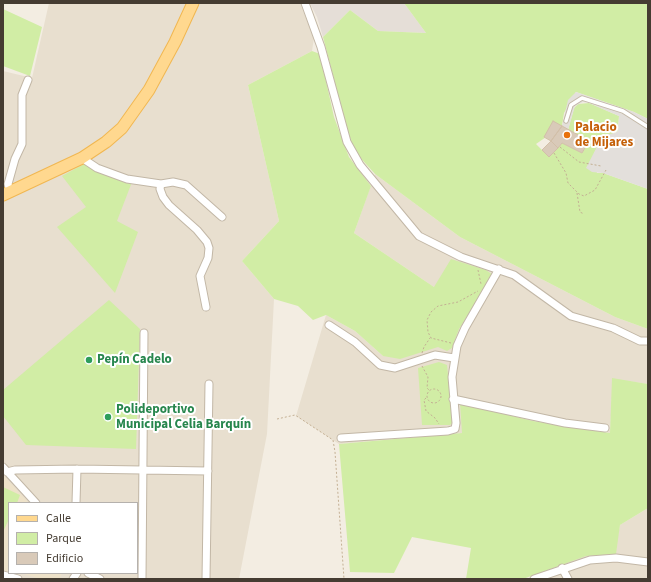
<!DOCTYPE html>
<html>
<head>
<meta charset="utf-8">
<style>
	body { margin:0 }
	#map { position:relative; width:651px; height:582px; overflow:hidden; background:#f3ede2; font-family:"Source Sans 3",sans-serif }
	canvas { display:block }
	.frame { position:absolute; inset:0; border:4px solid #453c32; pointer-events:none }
	.legend { position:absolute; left:8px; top:502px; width:130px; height:72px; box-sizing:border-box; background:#fff; border:1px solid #b5b1ad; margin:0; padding:5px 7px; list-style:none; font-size:12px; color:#453c32 }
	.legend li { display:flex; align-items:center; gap:8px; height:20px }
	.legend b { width:20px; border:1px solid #b5b1ad }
</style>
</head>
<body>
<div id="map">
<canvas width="651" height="582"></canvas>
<div class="frame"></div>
<ul class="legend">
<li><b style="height:5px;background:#ffd88f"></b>Calle</li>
<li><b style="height:11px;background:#d1eda5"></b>Parque</li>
<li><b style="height:11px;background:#d9cab9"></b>Edificio</li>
</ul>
</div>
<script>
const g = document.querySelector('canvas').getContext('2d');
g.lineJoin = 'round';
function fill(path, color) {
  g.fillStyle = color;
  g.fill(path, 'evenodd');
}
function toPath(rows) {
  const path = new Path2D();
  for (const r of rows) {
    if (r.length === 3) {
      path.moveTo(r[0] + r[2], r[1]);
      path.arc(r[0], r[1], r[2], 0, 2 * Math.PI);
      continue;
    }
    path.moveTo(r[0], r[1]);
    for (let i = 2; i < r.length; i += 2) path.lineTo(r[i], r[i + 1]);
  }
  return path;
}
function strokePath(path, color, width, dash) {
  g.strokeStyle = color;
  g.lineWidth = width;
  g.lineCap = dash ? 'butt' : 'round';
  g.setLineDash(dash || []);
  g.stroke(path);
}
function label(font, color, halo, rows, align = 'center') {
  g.font = font + ' "Source Sans 3",sans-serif';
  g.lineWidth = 4;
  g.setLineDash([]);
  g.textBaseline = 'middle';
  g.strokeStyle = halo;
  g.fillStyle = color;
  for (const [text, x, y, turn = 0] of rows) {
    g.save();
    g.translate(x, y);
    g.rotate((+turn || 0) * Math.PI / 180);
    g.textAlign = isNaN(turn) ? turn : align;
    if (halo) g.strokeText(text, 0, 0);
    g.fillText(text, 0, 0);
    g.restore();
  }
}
fill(toPath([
	[49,3,300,3,314,38,312,51,248,85,279,221,242,261,274,299,267,434,239,579,3,579,3,71,32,78],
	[9,503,137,503,137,573,9,573],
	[375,174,460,237,615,317,648,329,648,384,613,379,610,433,533,421,461,404,463,433,339,444,296,416,326,315,355,331,383,356,434,287,354,233],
	[648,508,648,579,533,579,545,519,615,550,620,525]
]), '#e8dfcf');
fill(toPath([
	[310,3,404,3,426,33,378,31,350,10,323,37,317,17]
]), '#e5ded7');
fill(toPath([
	[3,475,29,503,9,503,9,571,3,570],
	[21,573,62,573,59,579,40,579]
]), '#eee2c9');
fill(toPath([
	[404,3,648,3,648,119,634,112,576,92,564,113,562,126,536,144,549,157,562,143,582,153,589,141,568,130,574,108,578,104,589,103,619,116,618,131,601,139,594,154,597,173,603,173,648,189,648,329,615,317,460,237,375,174,356,153,348,133,323,37,350,10,378,31,426,33],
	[3,9,42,27,30,76,3,66],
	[312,51,320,54,334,117,349,157,371,186,354,233,434,287,451,259,486,270,493,275,459,329,452,348,447,351,438,347,400,359,383,356,355,331,326,315,313,320,298,306,274,299,242,261,279,221,248,85],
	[84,164,132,182,117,221,138,232,115,293,57,227,86,207,62,176],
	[109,300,140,329,136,449,26,445,3,416,3,390],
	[439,362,447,365,453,422,450,425,422,425,418,368],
	[612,378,648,384,648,508,620,525,616,554,586,556,523,579,466,579,471,548,412,537,394,573,350,572,339,444,462,433,460,403,533,421,610,433],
	[3,487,20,495,17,503,9,503,9,519,3,532]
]), '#d1eda5');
fill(toPath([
	[576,92,634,112,648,119,648,189,603,173,592,172,586,168,601,139,605,135,615,133,618,131,619,116,589,103,583,102,575,106,568,130,562,126,568,100]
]), '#e3dfdb');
const building = toPath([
	[553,121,562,126,551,141,544,137,553,121],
	[562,126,589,141,582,153,562,143,558,148,551,141,562,126],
	[551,141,558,148,549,157,542,150,551,141]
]);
fill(building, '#d9cab9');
strokePath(building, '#d2bfa8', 1);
const lane = toPath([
	[566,121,571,105,582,98,623,111,648,127]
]);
const street = toPath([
	[305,3,321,47,347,142,360,165,419,236,461,257,514,275,571,316,613,328,640,341,648,341],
	[82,158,97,168,127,179,161,184,173,182,186,185,222,217],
	[161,184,160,189,163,197,169,205,197,230,207,242,209,248,208,258,200,276,206,307],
	[10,192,8,184,15,159,22,144,22,95,28,80],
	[329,325,355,342,380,365,395,368,435,355,454,358],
	[453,399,565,423,605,428],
	[341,438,448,431,455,429,456,423,452,377,457,346,465,328,499,269],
	[3,467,36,503],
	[7,472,15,470,77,469,208,471],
	[76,503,77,469],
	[562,568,568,579],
	[88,573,100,579],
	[3,575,18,579],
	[73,579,77,573],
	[142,579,144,333],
	[206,579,209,384],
	[534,579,590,560,616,558,648,562]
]);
const primary = toPath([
	[3,195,82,158,106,142,122,128,149,90,175,42,193,3]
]);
strokePath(lane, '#c2b7a6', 5.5);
strokePath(street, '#c2b7a6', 9);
strokePath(primary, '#f1b751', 13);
strokePath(toPath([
	[560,147,579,162,601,166],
	[554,153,566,173,568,183,579,194,584,196,595,190,606,170],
	[577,193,580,212,584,214],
	[478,270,481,284],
	[451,343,431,338,428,332,427,320,431,312,438,306,458,302,478,291],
	[422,353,424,347,430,338],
	[422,366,428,377,427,388,429,390],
	[434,396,7],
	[426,398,424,400,426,411,435,418,439,424],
	[277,419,295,415,333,440,335,452,344,579]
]), '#c3af93', 1, [2, 2]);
strokePath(lane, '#fff', 3.5);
strokePath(street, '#fff', 7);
strokePath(primary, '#ffd88f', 11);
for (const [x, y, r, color] of [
	[567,135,4,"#e8710a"],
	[89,360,4,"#2e9e5b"],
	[108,417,4,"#2e9e5b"]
]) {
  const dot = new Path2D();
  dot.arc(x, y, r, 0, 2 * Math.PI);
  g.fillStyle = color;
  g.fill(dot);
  strokePath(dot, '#fff', 1.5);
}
label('bold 13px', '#c56008', '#fff', [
	["Palacio",575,128],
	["de Mijares",575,143]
], 'left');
label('bold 13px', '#27864d', '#fff', [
	["Pepín Cadelo",97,360],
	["Polideportivo",116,410],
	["Municipal Celia Barquín",116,425]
], 'left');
</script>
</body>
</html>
